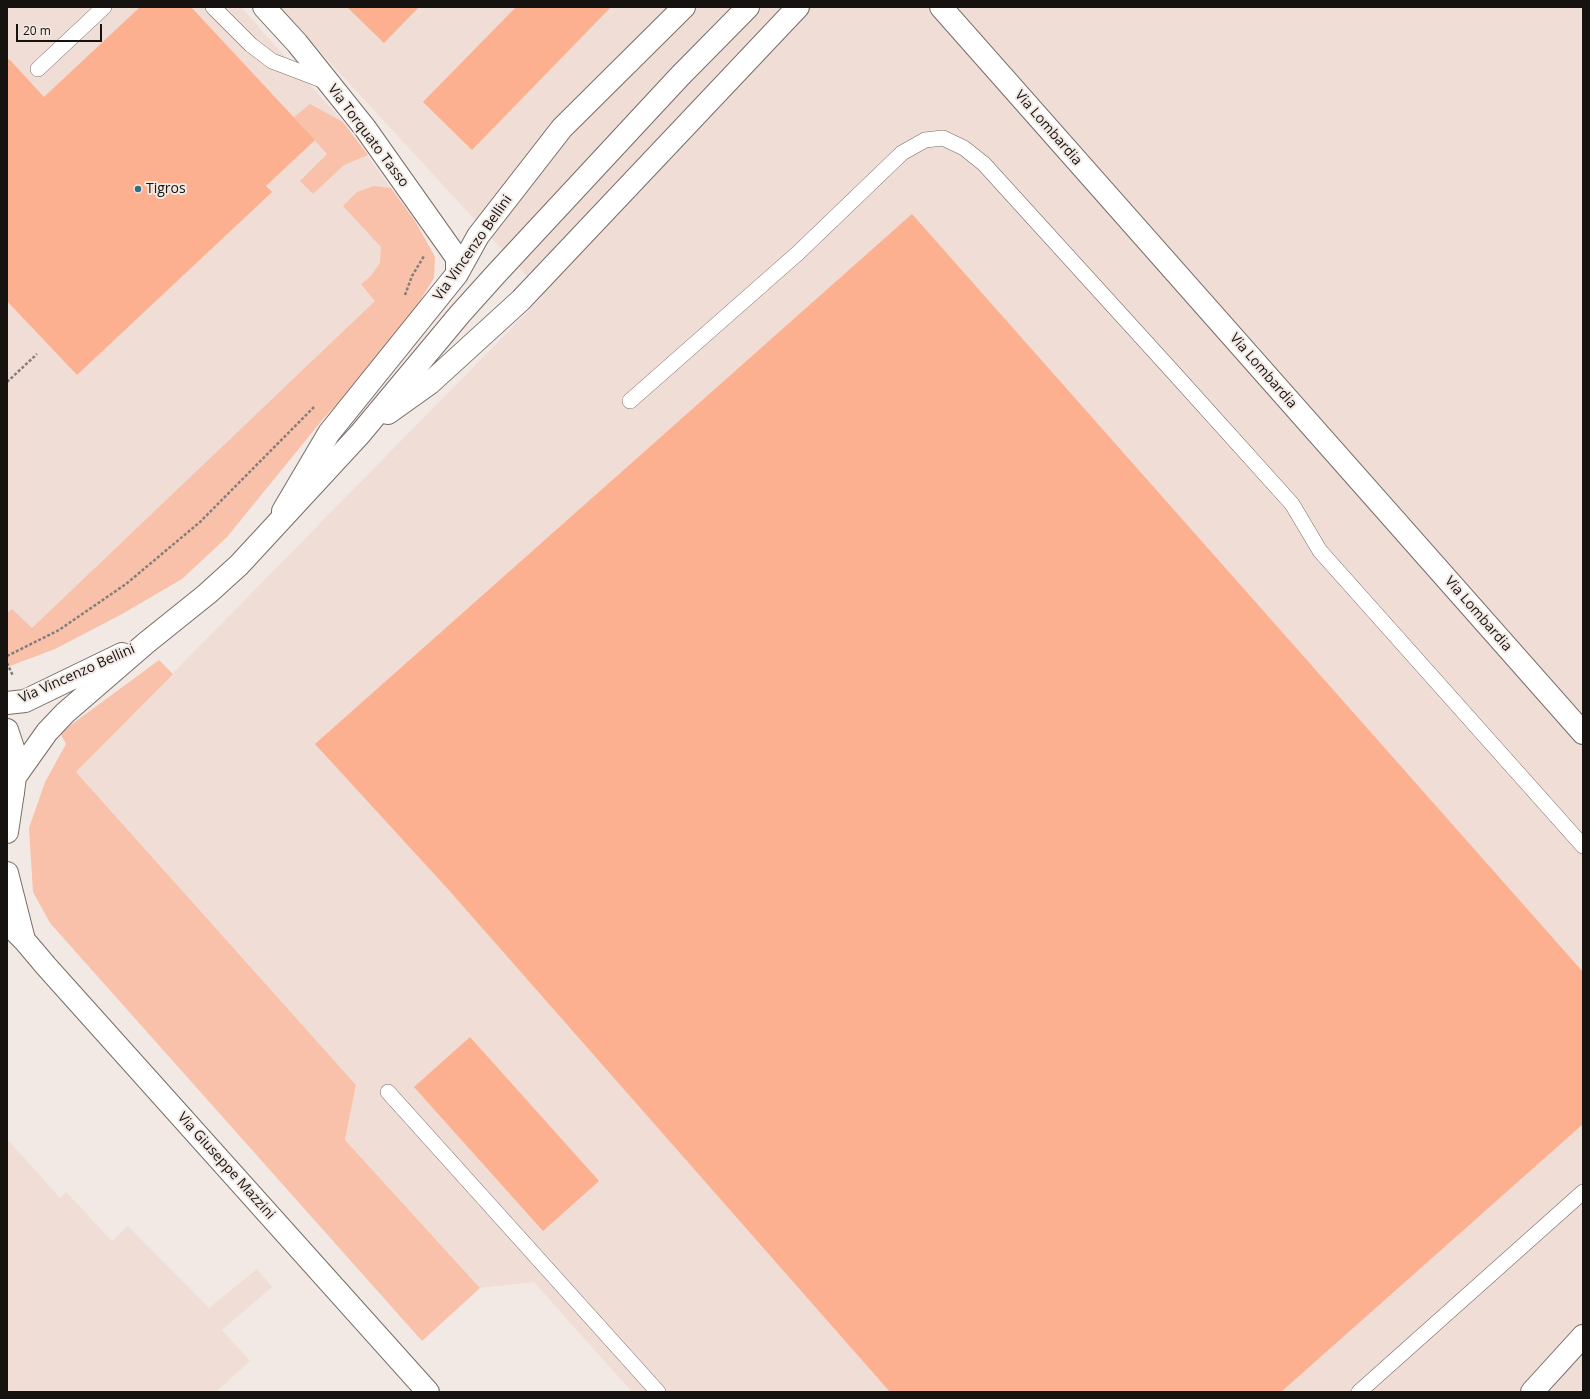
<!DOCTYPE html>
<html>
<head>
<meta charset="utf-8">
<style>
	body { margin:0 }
	#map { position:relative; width:1590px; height:1399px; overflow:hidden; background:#f3e9e4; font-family:"Open Sans",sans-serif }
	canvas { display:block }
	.frame { position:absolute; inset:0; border:8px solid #151210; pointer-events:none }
	.scale { position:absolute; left:16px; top:24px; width:86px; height:18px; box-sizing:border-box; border:2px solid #151210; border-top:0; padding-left:5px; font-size:12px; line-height:14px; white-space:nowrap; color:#151210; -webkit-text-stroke:3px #f3e9e4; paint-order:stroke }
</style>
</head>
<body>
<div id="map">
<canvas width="1590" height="1399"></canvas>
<div class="frame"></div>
<div class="scale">20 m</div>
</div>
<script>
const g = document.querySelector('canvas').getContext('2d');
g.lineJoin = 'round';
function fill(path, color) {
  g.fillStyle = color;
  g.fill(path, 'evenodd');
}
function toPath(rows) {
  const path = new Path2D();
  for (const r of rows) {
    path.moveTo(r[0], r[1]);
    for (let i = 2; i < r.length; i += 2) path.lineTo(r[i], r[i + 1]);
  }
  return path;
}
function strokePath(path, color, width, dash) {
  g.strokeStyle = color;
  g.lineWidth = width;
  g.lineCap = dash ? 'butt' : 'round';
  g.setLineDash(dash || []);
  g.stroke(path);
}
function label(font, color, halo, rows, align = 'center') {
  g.font = font + ' "Open Sans",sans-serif';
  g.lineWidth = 4;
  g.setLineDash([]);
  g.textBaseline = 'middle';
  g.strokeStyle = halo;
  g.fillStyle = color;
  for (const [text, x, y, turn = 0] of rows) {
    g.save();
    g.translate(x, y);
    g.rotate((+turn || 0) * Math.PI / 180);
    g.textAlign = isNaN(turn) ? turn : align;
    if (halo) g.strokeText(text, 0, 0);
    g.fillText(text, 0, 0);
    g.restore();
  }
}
fill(toPath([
	[7,7,241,7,343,122,415,221,435,257,434,278,374,364,323,419,227,537,182,579,122,614,55,649,7,667],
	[279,7,1583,7,1583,1392,632,1392,534,1282,480,1288,345,1140,356,1085,76,772,544,295],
	[7,1139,60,1198,66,1192,112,1241,128,1226,209,1308,257,1269,272,1287,222,1330,250,1361,216,1392,7,1392]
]), '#f0ddd5');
fill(toPath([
	[310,104,343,122,368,155,344,165,313,194,300,181,327,154,294,117],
	[374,186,391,188,415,221,435,257,434,278,411,315,374,364,323,419,227,537,182,579,122,614,55,649,7,667,7,613,12,609,32,628,375,301,361,284,370,277,380,263,381,247,343,206,357,192],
	[159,660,173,674,76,772,356,1085,345,1140,480,1288,422,1341,50,923,33,892,29,828,45,782,66,744,60,733]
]), '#fac1aa');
fill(toPath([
	[140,7,191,7,315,140,266,186,272,192,77,375,7,301,7,61,9,59,44,97],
	[347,7,419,7,384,43],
	[516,7,611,7,472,150,423,102],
	[912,214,1583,972,1583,1124,1281,1392,890,1392,447,888,315,744],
	[470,1037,599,1181,543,1231,414,1087]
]), '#fdb090');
const service = toPath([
	[213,7,251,45,272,61,327,82],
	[38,69,104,7],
	[630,401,798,253,902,153,925,140,943,138,964,148,984,164,1174,373,1292,504,1320,551,1583,846],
	[388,1092,658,1392],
	[1359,1392,1583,1192]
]);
const minor = toPath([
	[264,7,297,43,365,128,457,258,457,274],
	[941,7,1583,733],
	[283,511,329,433,457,274,478,236,562,128,684,7],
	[7,832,13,792],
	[7,873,24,940],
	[7,923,24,940,46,966,428,1392],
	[1532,1392,1583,1336]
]);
const tertiary = toPath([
	[388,413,430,383,521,300,798,7],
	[7,703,25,701,122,654],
	[7,730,14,751,15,777,13,792,7,805],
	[15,777,47,732,65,713,146,643,207,594,239,565,360,434,460,314,496,274,680,76,748,7]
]);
strokePath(service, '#776d69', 16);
strokePath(minor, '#776d69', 24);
strokePath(tertiary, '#776d69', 24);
strokePath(toPath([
	[405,295,412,276,424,256],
	[7,382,37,354],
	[7,656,59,630,126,584,200,522,314,407],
	[7,663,13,676]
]), '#847e7a', 2.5, [3, 2]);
strokePath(service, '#fff', 15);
strokePath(minor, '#fff', 22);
strokePath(tertiary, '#fff', 22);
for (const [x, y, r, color] of [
	[138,189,4,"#2f6e83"]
]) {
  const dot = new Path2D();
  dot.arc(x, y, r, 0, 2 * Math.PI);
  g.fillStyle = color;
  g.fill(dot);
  strokePath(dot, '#f3e9e4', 1.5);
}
label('14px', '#151210', '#f3e9e4', [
	["Via Lombardia",1048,128,49],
	["Via Torquato Tasso",368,136,53],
	["Via Vincenzo Bellini",473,248,-55],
	["Via Lombardia",1263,371,49],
	["Via Lombardia",1478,614,49],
	["Via Vincenzo Bellini",77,674,-24],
	["Via Giuseppe Mazzini",226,1166,48]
]);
label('14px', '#151210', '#f3e9e4', [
	["Tigros",146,189]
], 'left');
</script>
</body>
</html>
